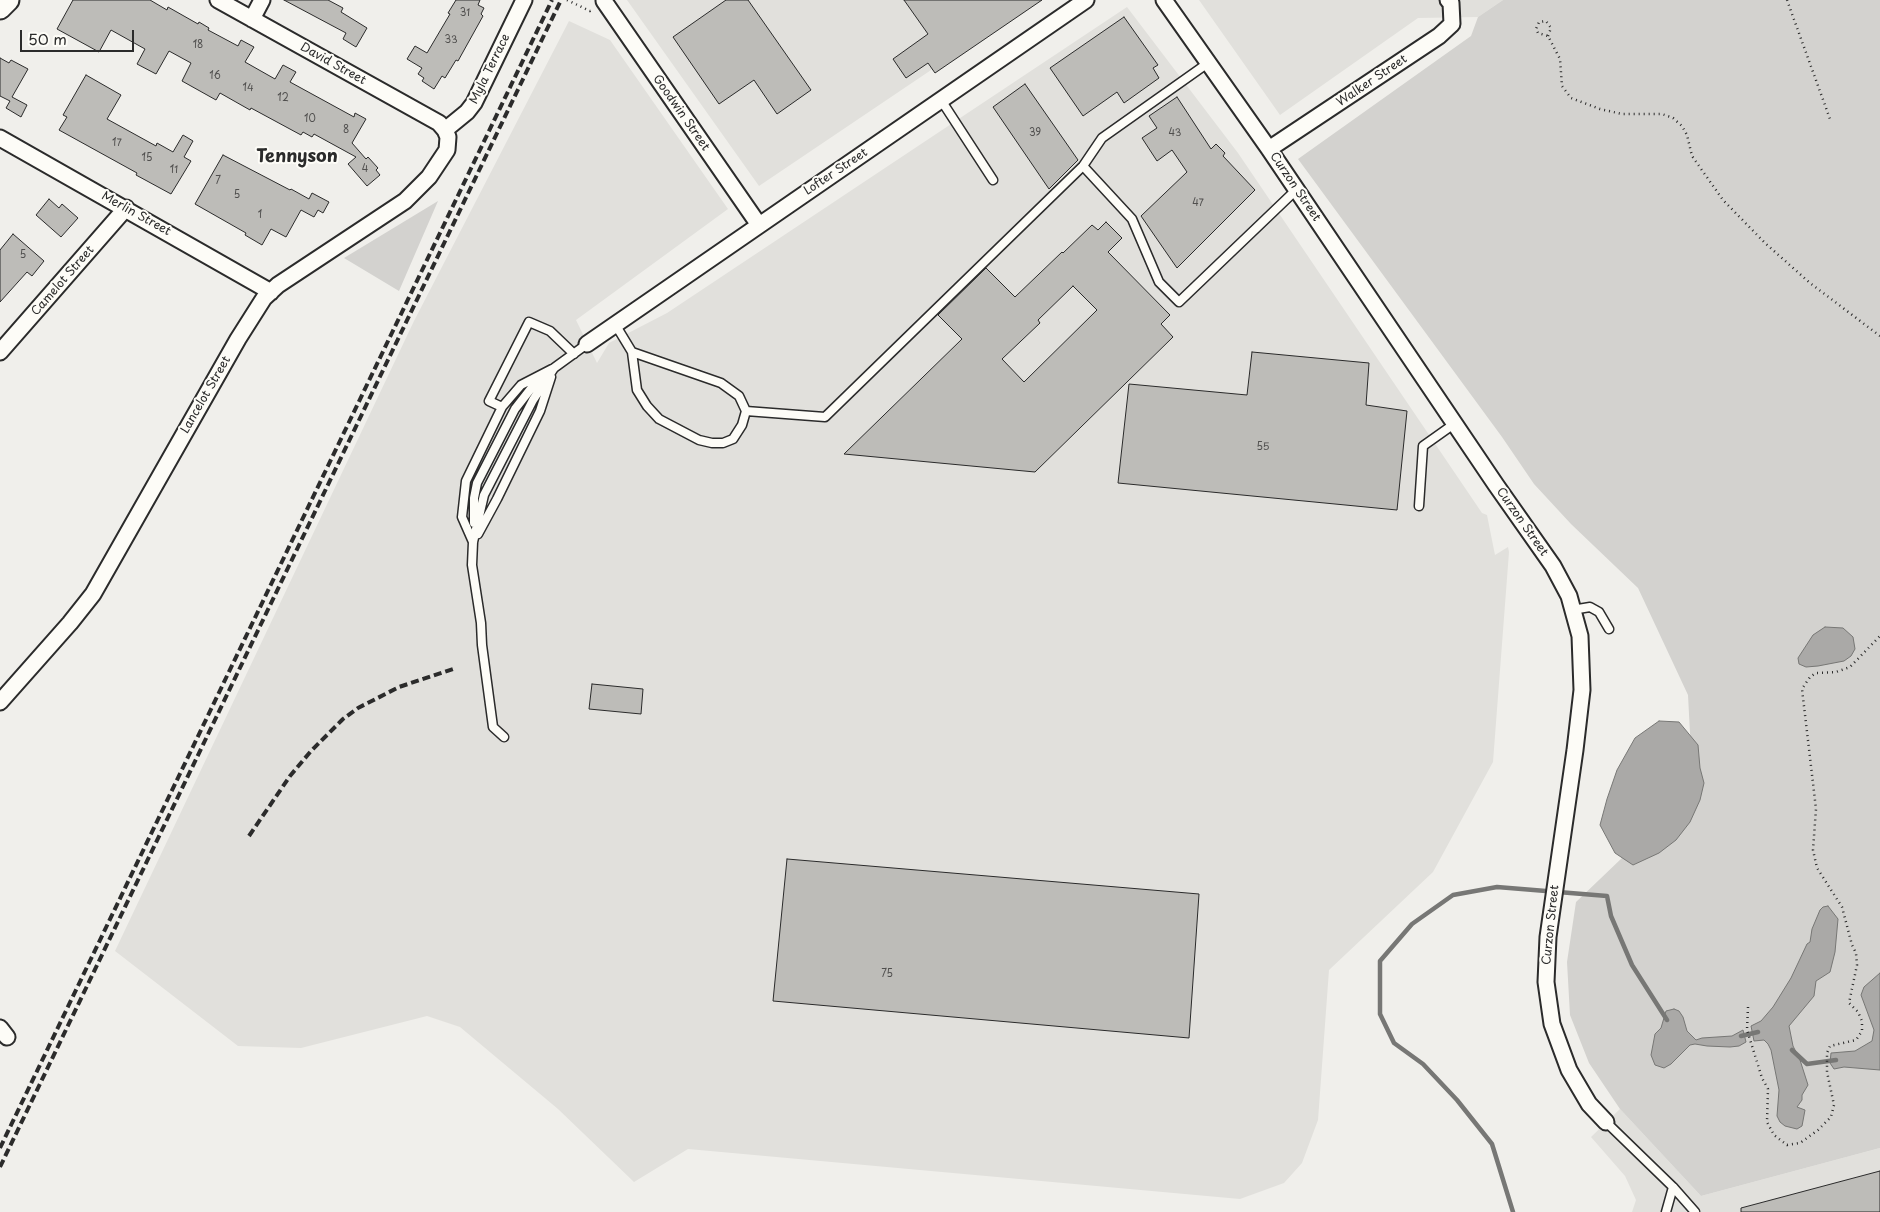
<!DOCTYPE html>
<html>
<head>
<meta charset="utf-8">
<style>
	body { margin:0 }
	#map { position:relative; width:1880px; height:1212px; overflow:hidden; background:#f0efeb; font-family:"Playpen Sans",sans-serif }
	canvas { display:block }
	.scale { position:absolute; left:20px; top:30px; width:114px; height:22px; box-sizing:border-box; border:2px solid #2b2b2b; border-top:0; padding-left:6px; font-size:15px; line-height:18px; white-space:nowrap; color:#2b2b2b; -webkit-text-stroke:4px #fdfcf7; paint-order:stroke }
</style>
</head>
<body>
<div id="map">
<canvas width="1880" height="1212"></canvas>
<div class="scale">50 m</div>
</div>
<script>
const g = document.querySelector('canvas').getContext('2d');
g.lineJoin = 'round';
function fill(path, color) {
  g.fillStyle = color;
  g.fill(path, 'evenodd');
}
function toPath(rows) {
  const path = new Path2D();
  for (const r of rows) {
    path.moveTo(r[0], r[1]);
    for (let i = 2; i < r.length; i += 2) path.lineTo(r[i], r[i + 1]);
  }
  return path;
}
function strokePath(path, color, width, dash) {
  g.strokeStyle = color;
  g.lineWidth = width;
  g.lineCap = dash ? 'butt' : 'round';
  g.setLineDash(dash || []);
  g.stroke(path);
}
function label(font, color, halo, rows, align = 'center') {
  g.font = font + ' "Playpen Sans",sans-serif';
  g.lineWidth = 4;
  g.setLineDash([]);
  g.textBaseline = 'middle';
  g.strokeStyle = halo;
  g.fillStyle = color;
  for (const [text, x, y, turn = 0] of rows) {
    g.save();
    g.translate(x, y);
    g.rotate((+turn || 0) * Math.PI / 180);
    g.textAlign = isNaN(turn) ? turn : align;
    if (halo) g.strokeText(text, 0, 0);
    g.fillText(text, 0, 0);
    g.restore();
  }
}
fill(toPath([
	[627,0,1035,0,759,186],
	[1199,0,1503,0,1478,17,1418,18,1280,115],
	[1127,7,1238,153,1482,513,1487,515,1495,555,1508,547,1509,552,1493,762,1433,872,1329,970,1318,1120,1302,1163,1284,1183,1240,1199,688,1149,634,1182,558,1109,460,1027,427,1016,301,1048,238,1046,115,951,414,321,569,21,610,40,728,209,576,320,597,363,609,343,667,313],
	[1620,1109,1701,1196,1880,1148,1880,1212,1632,1212,1636,1200,1625,1176,1591,1137]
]), '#e1e0dc');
fill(toPath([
	[1503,0,1880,0,1880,1148,1701,1196,1620,1109,1589,1063,1570,1015,1567,962,1576,902,1646,835,1692,771,1688,695,1638,588,1571,524,1534,484,1502,437,1298,159,1471,36,1478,17],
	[438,201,399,291,344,258]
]), '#d3d2cf');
const water = toPath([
	[1825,627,1843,628,1853,637,1855,649,1851,656,1844,661,1818,666,1806,667,1799,664,1798,658,1813,635,1825,627],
	[1659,721,1679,722,1698,745,1700,768,1704,783,1700,800,1690,822,1676,840,1659,853,1633,865,1615,853,1600,825,1607,799,1617,770,1635,738,1659,721],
	[1828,906,1838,919,1835,952,1830,972,1816,981,1814,996,1789,1026,1793,1046,1800,1060,1808,1085,1802,1095,1802,1100,1797,1107,1805,1110,1802,1126,1797,1129,1785,1126,1780,1122,1777,1116,1779,1090,1771,1050,1768,1044,1764,1040,1754,1041,1751,1026,1761,1021,1773,1007,1791,978,1807,944,1810,942,1812,929,1820,910,1823,907,1828,906],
	[1880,973,1880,1070,1844,1067,1834,1069,1830,1063,1831,1053,1855,1051,1872,1041,1874,1030,1861,995,1864,987,1880,973],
	[1674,1009,1679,1011,1683,1017,1687,1031,1696,1040,1702,1038,1732,1036,1743,1030,1746,1042,1739,1046,1730,1047,1707,1046,1695,1044,1690,1045,1671,1064,1664,1068,1655,1065,1651,1055,1655,1034,1661,1028,1666,1011,1674,1009]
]);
fill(water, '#aaa9a7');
strokePath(water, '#777775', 1);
strokePath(toPath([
	[1741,1036,1758,1032],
	[1792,1050,1807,1064,1836,1060],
	[1513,1212,1492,1144,1457,1100,1423,1064,1394,1043,1380,1014,1380,961,1412,924,1453,895,1497,887,1607,896,1611,916,1632,965,1667,1020]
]), '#777775', 4.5);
const building = toPath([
	[73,0,150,0,167,10,168,7,198,24,199,22,209,28,208,30,238,46,241,40,254,47,245,62,275,79,283,65,296,72,290,82,354,117,355,113,366,119,352,143,366,159,368,157,378,168,376,170,380,175,367,186,348,164,356,157,314,134,312,137,303,132,301,135,251,108,250,110,220,93,216,100,182,81,191,63,169,51,156,74,137,64,145,49,111,30,99,52,57,29,73,0],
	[284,0,328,0,343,8,341,12,367,28,356,47,343,39,346,33,284,0],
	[456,0,480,0,478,5,484,8,481,14,483,16,458,61,456,60,445,78,442,76,434,89,422,81,424,78,418,74,422,68,407,59,415,46,427,53,450,14,448,13,456,0],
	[726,0,748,0,811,90,777,114,754,80,719,104,673,37,726,0],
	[904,0,1042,0,935,73,928,63,906,78,893,59,928,34,904,0],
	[1124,17,1158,65,1153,68,1159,78,1124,103,1117,92,1083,116,1050,68,1124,17],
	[0,58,9,63,11,60,28,69,12,97,27,105,21,117,6,108,10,101,0,96,0,58],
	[86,75,121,95,107,119,156,146,157,143,173,152,183,135,193,141,184,157,191,161,171,194,136,175,137,173,59,130,67,117,63,115,86,75],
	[1025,84,1078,160,1049,189,993,107,1025,84],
	[1177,97,1211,149,1216,144,1225,153,1223,156,1255,190,1177,268,1141,216,1187,172,1172,150,1157,161,1142,138,1157,128,1149,116,1177,97],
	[223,155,290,190,291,189,309,199,312,193,329,202,323,213,318,210,314,217,301,210,286,237,271,229,262,245,245,235,246,233,195,204,223,155],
	[49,199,59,208,62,204,78,218,61,237,36,215,49,199],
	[1106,222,1122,238,1108,252,1170,315,1161,324,1173,337,1035,472,844,454,962,339,938,315,986,268,1015,297,1062,252,1063,253,1092,225,1098,230,1106,222],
	[1073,286,1097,310,1024,382,1002,359,1040,323,1038,320,1073,286],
	[13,234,44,261,32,276,27,272,0,302,0,250,13,234],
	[1252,352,1369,363,1366,405,1407,411,1397,510,1118,483,1129,384,1247,395,1252,352],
	[592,684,643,689,641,714,589,709,592,684],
	[787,859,1199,894,1189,1038,773,1001,787,859],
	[1880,1171,1880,1212,1741,1212,1741,1208,1880,1171]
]);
fill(building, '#bdbcb8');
strokePath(building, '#2b2b2b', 1);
const lane = toPath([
	[941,100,993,180],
	[1083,166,1132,219,1159,282,1179,302,1296,190],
	[615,324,632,352,637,390,647,406,659,419,699,440,712,443,723,443,733,439,742,425,746,411,739,396,721,383,632,352],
	[502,407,489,401,529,322,550,331,574,354],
	[746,411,825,417,1083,166,1102,138,1208,63],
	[1419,506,1423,446,1454,424],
	[474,523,474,498,477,483,515,409,533,386,545,376],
	[478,534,497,499,540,411,551,377],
	[473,542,462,517,466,481,502,407,521,385,552,369],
	[1572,610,1590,607,1599,612,1609,629],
	[504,737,493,727,482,645,481,623,472,565,473,542,484,495,533,400,554,368,587,344],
	[1606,1122,1673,1187,1695,1212],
	[1666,1212,1673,1187]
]);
const street = toPath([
	[1164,0,1269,149,1496,485,1553,566,1569,596,1580,636,1582,690,1575,750,1548,937,1546,982,1552,1024,1569,1070,1589,1104,1606,1122],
	[604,1,759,225],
	[252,19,262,0],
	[445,130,467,112,474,103,524,0],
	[0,138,271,292],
	[1269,149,1439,36,1452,24,1451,3,1448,0],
	[587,344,1086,0],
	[0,352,126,208],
	[0,702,70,623,93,594,238,339,264,298,278,285,405,201,429,177,447,150,448,137,445,130,439,123,218,0],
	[0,1028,7,1037]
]);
const secondary = toPath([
	[0,8,8,0]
]);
strokePath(lane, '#2b2b2b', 11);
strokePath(street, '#2b2b2b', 19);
strokePath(secondary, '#2b2b2b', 25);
strokePath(toPath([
	[567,0,590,11,593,9],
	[1787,0,1830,119],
	[1548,36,1551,28,1546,21,1539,22,1536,29,1538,33,1548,36,1560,59,1562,86,1571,98,1600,109,1622,114,1662,114,1673,118,1682,126,1687,135,1692,156,1723,200,1765,243,1810,283,1880,336],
	[1748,1007,1747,1030,1762,1078,1768,1089,1767,1122,1774,1135,1787,1145,1800,1143,1818,1130,1831,1117,1834,1105,1827,1072,1827,1053,1830,1046,1856,1040,1862,1031,1862,1021,1858,1012,1849,1003,1857,965,1856,953,1852,945,1842,907,1817,868,1813,850,1816,809,1802,689,1810,677,1816,673,1836,672,1850,667,1880,636]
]), '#2b2b2b', 2.5, [1, 4]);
strokePath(lane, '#fdfcf7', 8);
strokePath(street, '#fdfcf7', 15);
strokePath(secondary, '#fdfcf7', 21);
strokePath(toPath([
	[249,836,290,776,311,751,343,719,358,708,399,687,453,669],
	[0,1148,552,0],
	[0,1167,561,0]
]), '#2b2b2b', 4, [8, 4]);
label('10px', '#504f4e', null, [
	["31",465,13],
	["33",451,40],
	["18",198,45],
	["16",215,76],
	["14",248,88],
	["12",283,98],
	["10",310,119],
	["8",346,130],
	["39",1035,133],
	["43",1175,133],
	["17",117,143],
	["15",147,158],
	["4",365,169],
	["11",174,170],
	["7",218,181],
	["5",237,195],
	["47",1198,203],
	["1",260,215],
	["5",23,255],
	["55",1263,447],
	["75",887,974]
]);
label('12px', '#2b2b2b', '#fdfcf7', [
	["David Street",333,64,29],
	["Myla Terrace",490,69,-64],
	["Walker Street",1372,81,-34],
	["Goodwin Street",681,113,55],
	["Lofter Street",836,172,-34],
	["Curzon Street",1295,187,56],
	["Merlin Street",136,214,29],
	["Camelot Street",63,281,-49],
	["Lancelot Street",206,395,-60],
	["Curzon Street",1522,522,55],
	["Curzon Street",1551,925,-84]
]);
label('bold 18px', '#2b2b2b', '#fdfcf7', [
	["Tennyson",297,157]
]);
</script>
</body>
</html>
